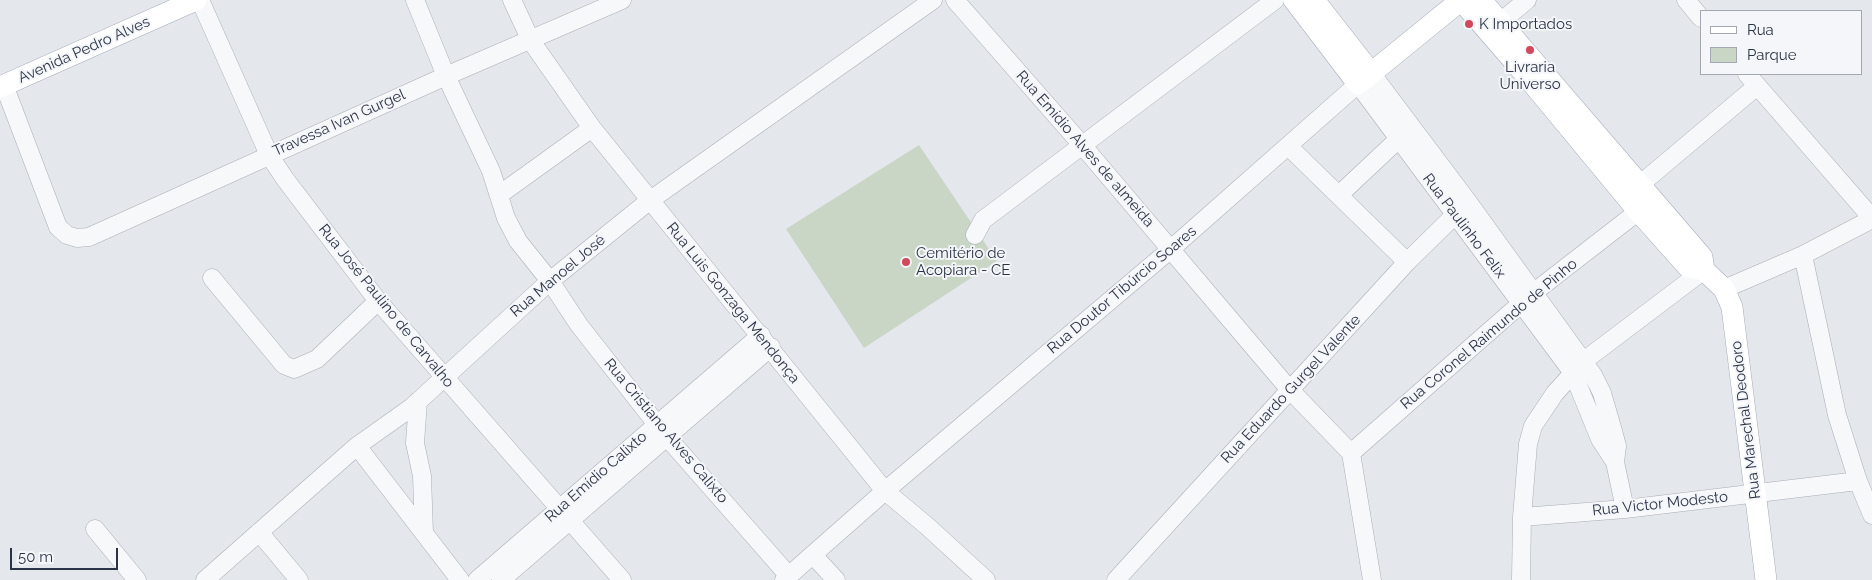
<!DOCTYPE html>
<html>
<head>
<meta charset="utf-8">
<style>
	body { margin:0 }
	#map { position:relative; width:1872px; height:580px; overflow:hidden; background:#e4e7ec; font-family:Raleway,sans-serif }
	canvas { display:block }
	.legend { position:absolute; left:1700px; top:10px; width:162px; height:65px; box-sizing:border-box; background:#f4f6f9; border:1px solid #a4a8b1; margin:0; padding:6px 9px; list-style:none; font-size:15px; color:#2b3445 }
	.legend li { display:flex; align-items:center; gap:10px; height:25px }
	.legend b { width:25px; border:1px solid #a4a8b1 }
	.scale { position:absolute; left:10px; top:548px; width:108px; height:22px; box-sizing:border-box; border:2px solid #2b3445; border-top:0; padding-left:6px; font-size:15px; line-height:18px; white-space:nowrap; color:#2b3445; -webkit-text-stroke:4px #f4f6f9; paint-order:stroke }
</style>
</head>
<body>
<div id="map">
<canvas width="1872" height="580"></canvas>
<ul class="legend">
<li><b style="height:6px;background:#fff"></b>Rua</li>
<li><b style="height:14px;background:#c9d6c5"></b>Parque</li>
</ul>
<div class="scale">50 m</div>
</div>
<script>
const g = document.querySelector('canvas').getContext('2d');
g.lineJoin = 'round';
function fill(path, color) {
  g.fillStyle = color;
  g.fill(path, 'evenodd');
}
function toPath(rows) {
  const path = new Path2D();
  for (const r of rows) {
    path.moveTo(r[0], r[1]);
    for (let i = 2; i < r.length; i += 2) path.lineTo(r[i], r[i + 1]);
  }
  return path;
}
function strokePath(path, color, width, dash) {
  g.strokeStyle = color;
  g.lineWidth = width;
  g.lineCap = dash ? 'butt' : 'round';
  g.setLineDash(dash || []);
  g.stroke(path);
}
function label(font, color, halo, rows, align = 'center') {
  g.font = font + ' Raleway,sans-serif';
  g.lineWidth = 4;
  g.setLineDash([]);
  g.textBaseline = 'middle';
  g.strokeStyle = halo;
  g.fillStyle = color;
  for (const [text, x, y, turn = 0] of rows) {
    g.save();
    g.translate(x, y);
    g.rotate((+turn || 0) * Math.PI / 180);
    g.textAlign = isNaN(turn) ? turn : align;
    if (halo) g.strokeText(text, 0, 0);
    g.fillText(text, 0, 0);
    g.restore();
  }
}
fill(toPath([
	[919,145,997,261,864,348,786,229]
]), '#c9d6c5');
const minor = toPath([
	[200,0,269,155,285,179,378,301,622,580],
	[415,0,446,76,491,171,506,218,518,241,550,281,579,325,666,436,789,576],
	[512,0,531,41,592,128,885,491,927,526,986,580],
	[955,0,1082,145,1290,390,1351,453,1372,580],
	[1686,0,1701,18],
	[1488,25,1504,19,1527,0],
	[1371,73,1468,202,1593,375,1602,393,1613,431,1617,446,1615,462,1625,509],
	[1747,74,1872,218],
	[4,85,58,227,67,235,77,238,89,237,446,76,622,0],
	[1288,146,1407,262],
	[1630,193,1757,86],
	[1340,194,1405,133],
	[499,195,592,128],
	[975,235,983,220,1275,0],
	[1803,255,1837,415,1858,481,1872,515],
	[212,278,284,365,294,369,317,359,378,301],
	[1724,289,1803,255,1872,219],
	[418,401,415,443,422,476,424,533],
	[357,446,460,580],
	[1351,453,1533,293,1649,203],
	[1522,517,1625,509,1858,481],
	[95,529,137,580],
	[259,532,299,580],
	[813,555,836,580],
	[205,580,357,446,412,407,550,281,649,201,933,0],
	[477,580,761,335],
	[501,580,771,347],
	[784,580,885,491,1171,249,1358,84,1573,373,1600,439,1615,462],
	[1116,580,1407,262,1468,202],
	[1521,580,1522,517,1528,444,1533,426,1555,393,1585,360,1704,270]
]);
const major = toPath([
	[1294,0,1358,84,1461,0],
	[1314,0,1371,73],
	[1461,0,1519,67,1639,212,1688,267,1704,270],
	[1481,0,1702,257,1704,270],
	[0,87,196,0],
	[1704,270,1724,289,1732,307,1766,580]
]);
strokePath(minor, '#a9aeb7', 19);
strokePath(major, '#a3abb8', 22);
strokePath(minor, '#f7f8fa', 18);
strokePath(major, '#fff', 21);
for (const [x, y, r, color] of [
	[1469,24,5,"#d1495b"],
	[1530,50,5,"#d1495b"],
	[906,262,5,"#d1495b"]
]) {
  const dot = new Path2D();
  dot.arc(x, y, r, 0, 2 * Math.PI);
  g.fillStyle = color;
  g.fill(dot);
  strokePath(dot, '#f4f6f9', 2);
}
label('15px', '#2b3445', '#f4f6f9', [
	["K Importados",1479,24],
	["Livraria",1530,67,"center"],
	["Universo",1530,84,"center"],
	["Cemitério de",916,253],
	["Acopiara - CE",916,270]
], 'left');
label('15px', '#2b3445', '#f4f6f9', [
	["Avenida Pedro Alves",84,50,-24],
	["Travessa Ivan Gurgel",339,123,-24],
	["Rua Emídio Alves de almeida",1085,149,49],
	["Rua Paulinho Felix",1464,226,53],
	["Rua Manoel José",558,276,-40],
	["Rua Doutor Tibúrcio Soares",1122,290,-40],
	["Rua Luis Gonzaga Mendonça",733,303,51],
	["Rua José Paulino de Carvalho",386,306,51],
	["Rua Coronel Raimundo de Pinho",1489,334,-40],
	["Rua Eduardo Gurgel Valente",1291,389,-47],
	["Rua Marechal Deodoro",1746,420,-97],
	["Rua Cristiano Alves Calixto",666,431,50],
	["Rua Emídio Calixto",596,477,-41],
	["Rua Victor Modesto",1660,504,-6]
]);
</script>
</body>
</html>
